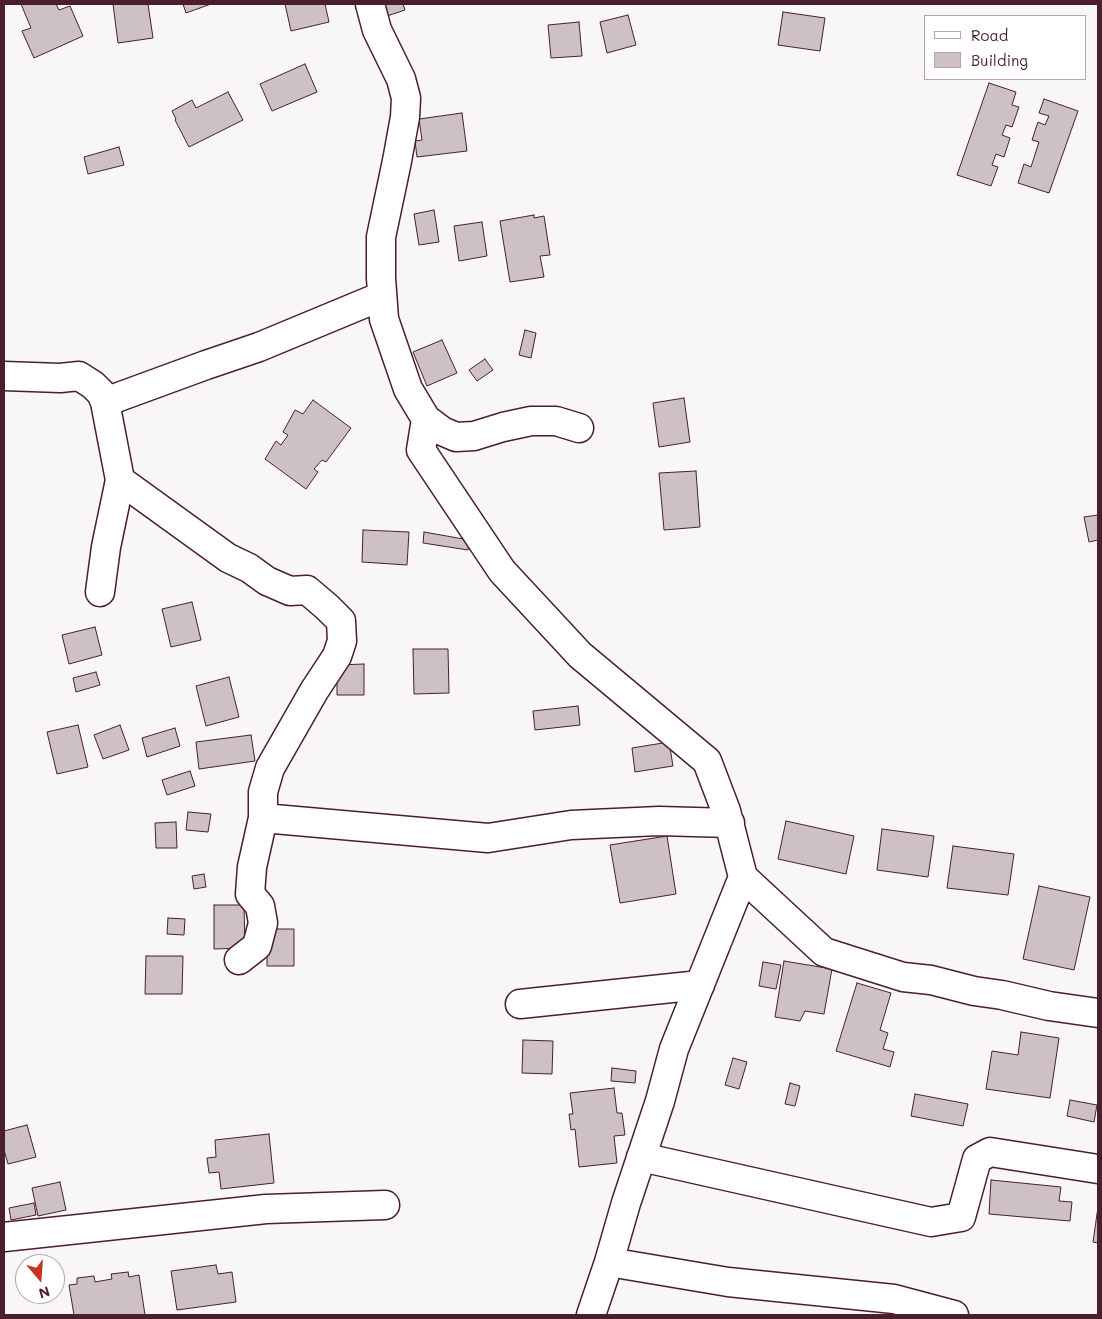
<!DOCTYPE html>
<html>
<head>
<meta charset="utf-8">
<style>
	body { margin:0 }
	#map { position:relative; width:1102px; height:1319px; overflow:hidden; background:#f8f6f7; font-family:Mali,sans-serif }
	canvas { display:block }
	.frame { position:absolute; inset:0; border:5px solid #4a1f2b; pointer-events:none }
	.legend { position:absolute; left:924px; top:15px; width:162px; height:65px; box-sizing:border-box; background:#fff; border:1px solid #b7a5aa; margin:0; padding:6px 9px; list-style:none; font-size:15px; color:#4a1f2b }
	.legend li { display:flex; align-items:center; gap:10px; height:25px }
	.legend b { width:25px; border:1px solid #b7a5aa }
	.north { position:absolute; left:15px; top:1254px; width:50px; height:50px; box-sizing:border-box; background:#fff; border:1px solid #b7a5aa; border-radius:50%; rotate:162deg; font-size:14px; font-weight:700; line-height:20px; text-align:center; color:#4a1f2b }
	.north::after { content:''; display:block; margin:auto; width:18px; height:22px; background:#c8321e; clip-path:polygon(50% 0,100% 100%,50% 72%,0 100%) }
</style>
</head>
<body>
<div id="map">
<canvas width="1102" height="1319"></canvas>
<div class="frame"></div>
<ul class="legend">
<li><b style="height:6px;background:#fff"></b>Road</li>
<li><b style="height:14px;background:#cdc1c4"></b>Building</li>
</ul>
<div class="north">N</div>
</div>
<script>
const g = document.querySelector('canvas').getContext('2d');
g.lineJoin = 'round';
function fill(path, color) {
  g.fillStyle = color;
  g.fill(path, 'evenodd');
}
function toPath(rows) {
  const path = new Path2D();
  for (const r of rows) {
    path.moveTo(r[0], r[1]);
    for (let i = 2; i < r.length; i += 2) path.lineTo(r[i], r[i + 1]);
  }
  return path;
}
function strokePath(path, color, width, dash) {
  g.strokeStyle = color;
  g.lineWidth = width;
  g.lineCap = dash ? 'butt' : 'round';
  g.setLineDash(dash || []);
  g.stroke(path);
}
const building = toPath([
	[21,4,56,4,59,10,70,6,83,36,34,58,22,31,31,28,21,4],
	[113,4,148,4,153,38,118,43,113,4],
	[183,4,211,4,186,13,183,4],
	[285,4,325,4,329,22,291,31,285,4],
	[384,4,403,4,405,10,387,16,384,4],
	[783,12,825,18,820,51,778,45,783,12],
	[628,15,636,45,607,53,600,22,628,15],
	[579,22,582,56,551,58,548,25,579,22],
	[305,64,317,92,272,111,260,84,305,64],
	[989,83,1016,92,1012,105,1019,107,1012,127,1006,125,1002,135,1010,138,1004,157,996,154,992,165,998,167,991,186,957,175,989,83],
	[228,92,243,120,189,147,175,120,176,119,172,111,192,100,196,108,228,92],
	[1044,99,1078,111,1049,193,1018,183,1024,164,1031,167,1039,142,1032,140,1038,122,1045,125,1049,116,1039,113,1044,99],
	[462,113,467,151,417,157,415,141,422,140,419,119,462,113],
	[119,147,124,165,88,174,84,157,119,147],
	[434,210,439,242,419,245,414,214,434,210],
	[534,215,534,218,544,216,550,255,540,256,544,277,510,282,500,221,534,215],
	[482,222,487,256,459,261,454,226,482,222],
	[525,330,536,333,531,358,519,355,525,330],
	[442,340,457,373,427,386,413,352,442,340],
	[485,359,493,370,477,381,469,370,485,359],
	[684,398,690,442,659,447,653,403,684,398],
	[313,400,351,428,326,462,322,460,314,469,318,472,306,489,265,459,276,441,281,445,288,435,283,432,295,410,303,414,313,400],
	[696,471,700,527,664,530,659,473,696,471],
	[1098,515,1098,540,1089,542,1084,517,1098,515],
	[363,530,409,532,407,565,362,562,363,530],
	[424,532,469,540,468,550,423,543,424,532],
	[192,602,201,640,171,647,162,609,192,602],
	[95,627,102,655,69,664,62,635,95,627],
	[413,649,448,649,449,693,414,694,413,649],
	[364,664,364,695,337,695,337,665,364,664],
	[96,672,100,685,76,692,73,678,96,672],
	[229,677,239,717,206,726,196,686,229,677],
	[578,706,580,725,535,730,533,711,578,706],
	[78,725,88,767,57,774,47,732,78,725],
	[120,725,129,750,103,759,94,735,120,725],
	[175,728,180,746,147,757,142,738,175,728],
	[251,735,255,761,199,769,196,742,251,735],
	[669,742,673,766,635,772,632,748,669,742],
	[190,771,195,786,167,795,162,780,190,771],
	[188,812,211,814,208,832,186,830,188,812],
	[786,821,854,836,846,874,778,859,786,821],
	[176,822,177,848,156,848,155,823,176,822],
	[882,829,934,836,928,877,877,870,882,829],
	[667,836,676,894,620,903,610,845,667,836],
	[953,846,1014,854,1008,895,947,888,953,846],
	[204,874,206,887,194,889,192,876,204,874],
	[1039,886,1090,897,1074,970,1023,959,1039,886],
	[214,905,244,905,245,948,214,949,214,905],
	[168,918,185,919,184,935,167,934,168,918],
	[267,929,294,929,294,966,267,966,267,929],
	[146,956,183,956,182,994,145,994,146,956],
	[784,961,832,969,824,1014,805,1011,800,1021,775,1017,784,961],
	[763,962,781,965,776,989,759,986,763,962],
	[857,983,891,993,880,1030,888,1033,883,1049,894,1052,890,1067,836,1051,857,983],
	[1021,1032,1059,1038,1050,1098,986,1089,992,1051,1018,1055,1021,1032],
	[523,1040,553,1041,552,1074,522,1073,523,1040],
	[733,1058,747,1062,739,1089,725,1085,733,1058],
	[612,1068,636,1071,635,1083,611,1081,612,1068],
	[790,1083,800,1086,795,1106,785,1104,790,1083],
	[614,1088,617,1113,622,1113,625,1135,614,1136,617,1163,579,1167,575,1129,571,1130,569,1114,573,1114,570,1093,614,1088],
	[915,1094,968,1104,963,1126,911,1116,915,1094],
	[1070,1100,1097,1105,1094,1122,1067,1116,1070,1100],
	[27,1125,36,1157,8,1164,4,1150,4,1131,27,1125],
	[269,1134,274,1183,221,1189,219,1172,209,1173,207,1158,216,1157,215,1140,269,1134],
	[991,1180,1061,1187,1059,1201,1072,1202,1070,1221,989,1214,991,1180],
	[60,1182,66,1210,38,1216,32,1188,60,1182],
	[34,1203,36,1215,11,1220,9,1208,34,1203],
	[1098,1207,1098,1243,1093,1242,1098,1207],
	[216,1265,218,1274,232,1272,236,1302,177,1310,171,1271,216,1265],
	[128,1272,129,1277,139,1275,145,1315,74,1315,69,1285,77,1284,77,1278,94,1276,95,1282,112,1279,111,1274,128,1272]
]);
fill(building, '#cdc1c4');
strokePath(building, '#4a1f2b', 1);
const minor = toPath([
	[370,4,377,30,401,79,406,98,405,117,397,161,381,237,381,278,384,319,408,389,426,419,442,431,456,437,474,436,503,427,531,421,556,421,579,428],
	[4,376,60,378,79,376,93,385,101,393,105,402,120,480,106,547,100,592],
	[105,402,206,365,259,347,382,296],
	[426,419,421,450,502,571,580,655,707,761,726,811,743,877,824,952,903,977,931,980,974,991,1002,995,1049,1006,1098,1013],
	[120,480,228,558,249,568,267,581,290,591,307,590,327,607,341,621,342,641,337,656,314,691,270,768,263,792,263,818,252,867,250,894,260,906,263,923,257,946,239,960],
	[263,818,488,838,571,825,659,821,730,823],
	[520,1004,700,985],
	[641,1157,931,1222,961,1217,977,1159,990,1152,1098,1169],
	[4,1237,266,1209,385,1205],
	[609,1262,728,1282,894,1299,954,1315],
	[591,1315,609,1262,626,1203,660,1101,674,1049,743,877]
]);
strokePath(minor, '#4a1f2b', 31);
strokePath(minor, '#fff', 28);
</script>
</body>
</html>
